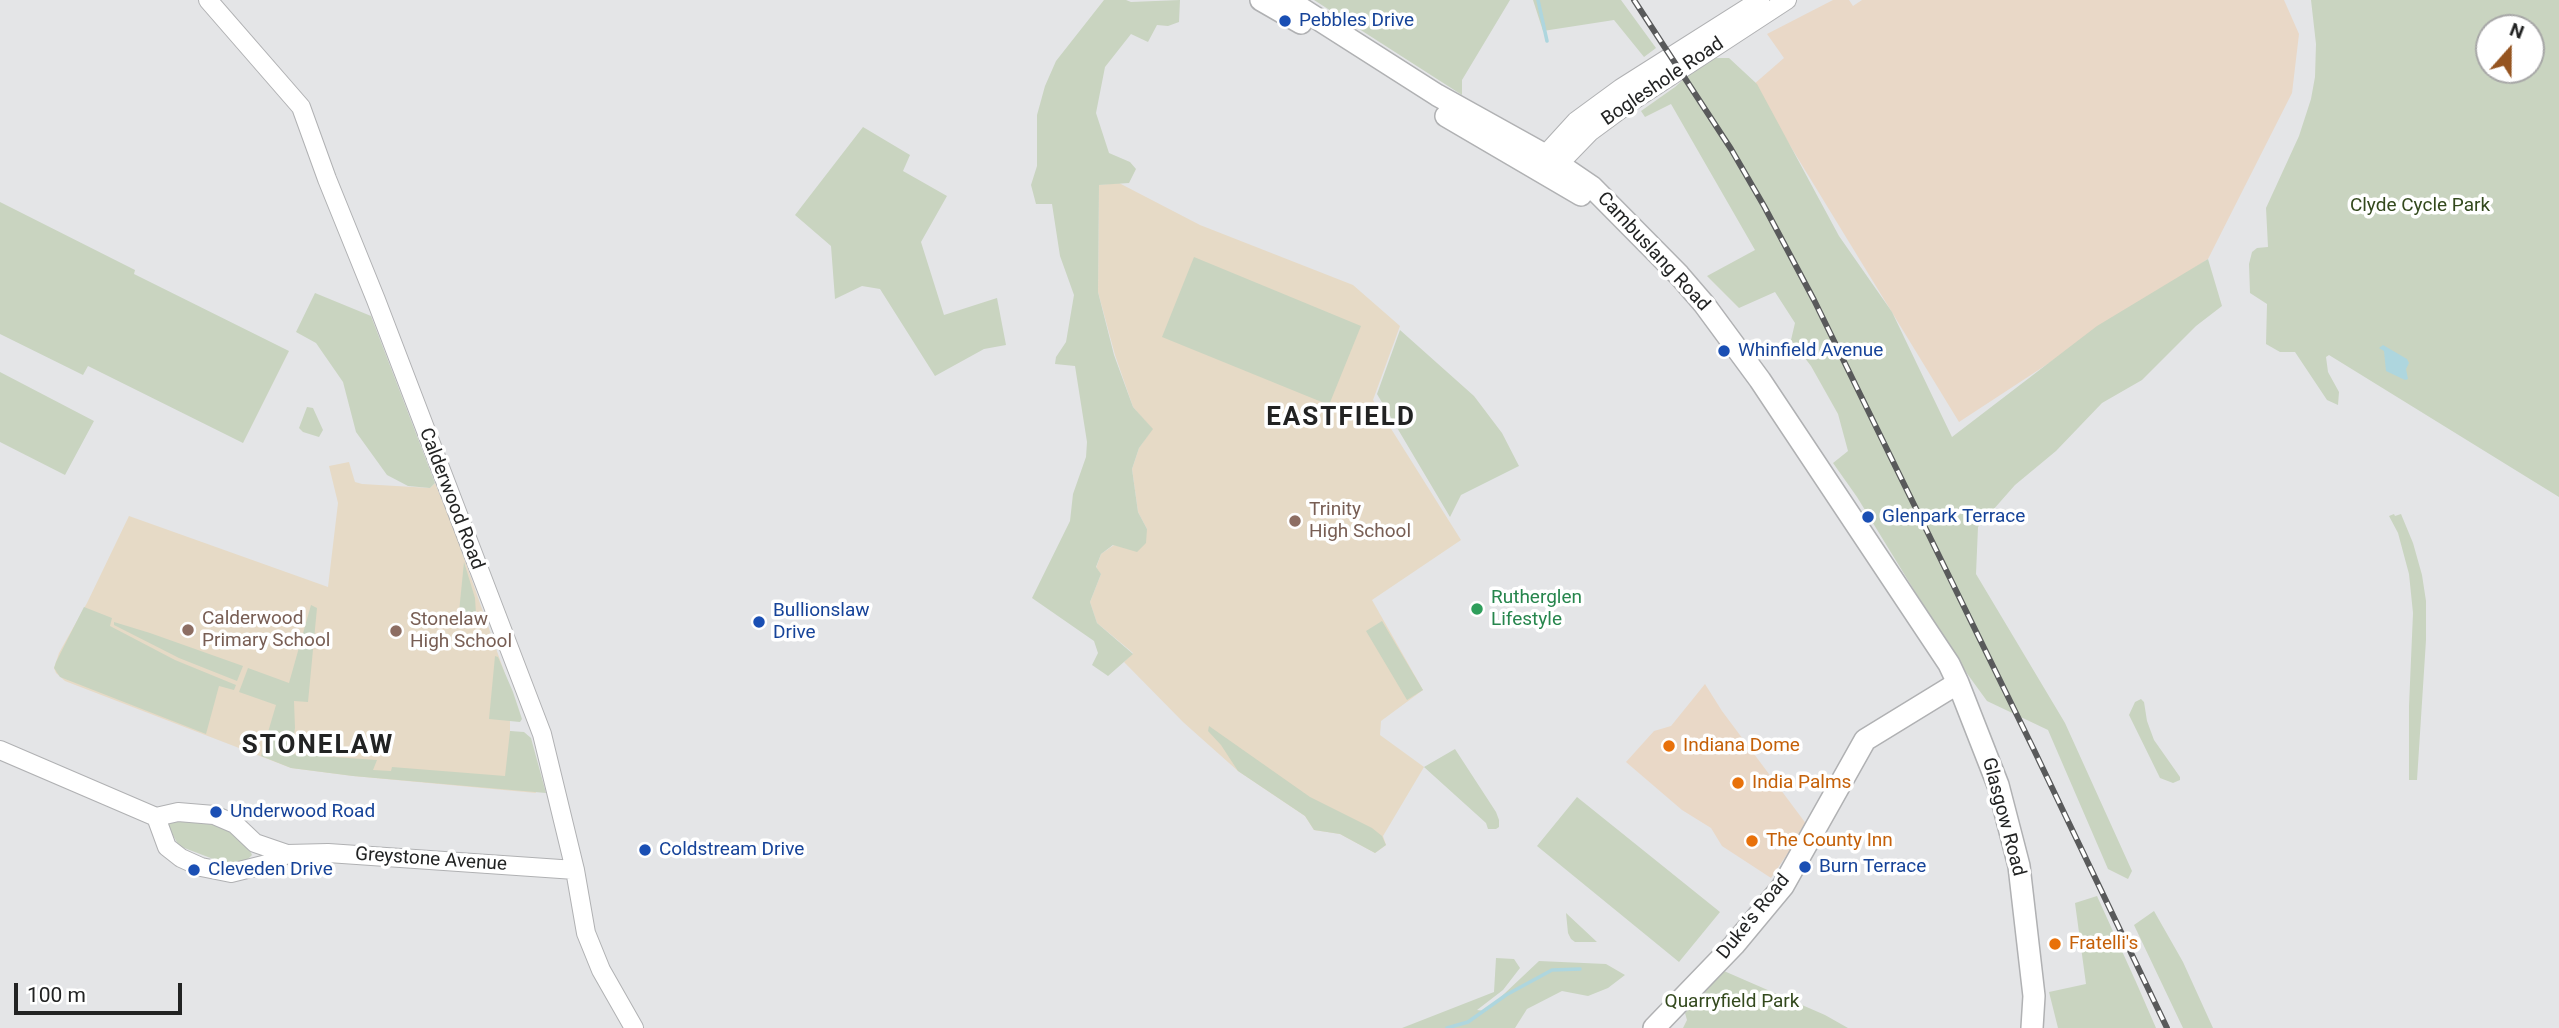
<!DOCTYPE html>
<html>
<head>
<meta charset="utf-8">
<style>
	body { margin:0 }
	#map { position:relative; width:2559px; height:1028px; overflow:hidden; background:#e4e5e7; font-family:Roboto,sans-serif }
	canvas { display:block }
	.north { position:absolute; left:2475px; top:14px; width:70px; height:70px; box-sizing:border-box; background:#fff; border:2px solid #a7a7a7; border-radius:50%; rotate:21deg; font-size:19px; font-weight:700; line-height:28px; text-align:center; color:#222323 }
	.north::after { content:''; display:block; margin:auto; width:24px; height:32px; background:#955420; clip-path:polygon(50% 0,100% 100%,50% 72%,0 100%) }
	.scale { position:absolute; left:14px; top:983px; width:168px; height:32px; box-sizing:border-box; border:4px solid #222323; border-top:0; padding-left:9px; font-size:21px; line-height:24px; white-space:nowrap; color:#222323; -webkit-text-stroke:5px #fff; paint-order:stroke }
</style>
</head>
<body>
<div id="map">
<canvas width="2559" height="1028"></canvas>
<div class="north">N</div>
<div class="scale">100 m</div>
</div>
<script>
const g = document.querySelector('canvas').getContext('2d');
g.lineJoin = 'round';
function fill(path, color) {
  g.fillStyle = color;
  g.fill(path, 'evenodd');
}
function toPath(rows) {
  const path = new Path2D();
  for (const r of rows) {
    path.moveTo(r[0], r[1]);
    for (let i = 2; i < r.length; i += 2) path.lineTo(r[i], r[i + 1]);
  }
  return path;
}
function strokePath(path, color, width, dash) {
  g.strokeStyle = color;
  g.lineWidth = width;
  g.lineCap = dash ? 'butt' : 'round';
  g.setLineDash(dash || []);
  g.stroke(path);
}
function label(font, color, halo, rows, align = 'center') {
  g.font = font + ' Roboto,sans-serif';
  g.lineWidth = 7;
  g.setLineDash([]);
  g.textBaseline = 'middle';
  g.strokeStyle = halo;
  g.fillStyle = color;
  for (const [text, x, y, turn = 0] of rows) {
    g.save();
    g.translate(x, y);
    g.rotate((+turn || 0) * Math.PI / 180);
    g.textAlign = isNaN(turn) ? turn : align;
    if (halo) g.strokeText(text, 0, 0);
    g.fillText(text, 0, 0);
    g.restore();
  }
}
fill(toPath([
	[1833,0,1849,0,1853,6,1862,0,2284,0,2299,34,2292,93,2208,259,1959,422,1753,85,1784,58,1767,34],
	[1705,684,1722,711,1807,825,1771,878,1722,846,1711,828,1682,810,1626,762,1654,731,1671,726]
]), '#e9d8c7');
fill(toPath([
	[1119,183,1200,225,1353,285,1400,326,1373,400,1461,540,1372,600,1423,690,1381,721,1380,735,1424,767,1383,836,1386,845,1375,853,1340,834,1314,830,1305,816,1238,771,1183,722,1124,662,1133,653,1097,623,1090,602,1101,574,1096,568,1101,554,1114,545,1137,551,1147,529,1138,512,1132,469,1139,448,1152,429,1133,407,1115,355,1098,292,1099,185],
	[349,462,355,482,362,484,430,488,435,483,452,524,504,671,510,711,510,731,519,733,536,793,353,776,291,768,65,681,56,673,54,668,59,653,87,603,129,516,328,587,338,503,329,466]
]), '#e6dac6');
fill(toPath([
	[1104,0,1126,0,1131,2,1180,0,1179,22,1168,26,1157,25,1148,42,1131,34,1105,67,1096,113,1109,153,1130,162,1136,169,1129,183,1099,185,1098,292,1114,355,1133,407,1153,429,1139,448,1132,469,1138,512,1147,529,1146,543,1137,552,1113,545,1101,554,1096,567,1101,574,1090,602,1097,623,1133,654,1108,676,1092,665,1098,653,1094,641,1032,598,1070,521,1073,494,1086,457,1087,442,1075,366,1055,364,1056,357,1066,342,1074,295,1060,256,1052,204,1036,204,1031,185,1037,166,1037,115,1045,86,1056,61],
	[1314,0,1510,0,1462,80,1462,95],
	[1533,0,1621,0,1656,48,1644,57,1614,20,1543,31],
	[2311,0,2559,0,2559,497,2329,355,2326,357,2328,372,2339,392,2338,405,2327,400,2295,352,2280,352,2266,344,2267,304,2250,293,2249,264,2252,252,2257,248,2268,247,2266,208,2299,136,2311,99,2315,77,2316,44],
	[2489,28,2531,28,2531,70,2489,70],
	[1707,58,1729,58,1757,84,1839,236,1892,312,1952,437,2097,326,2208,259,2222,306,2196,326,2142,380,2102,403,2056,451,2015,485,1978,527,1976,574,2065,723,2132,871,2128,879,2108,869,2048,730,1987,701,1955,657,1857,497,1833,463,1848,451,1838,414,1811,366,1791,340,1795,323,1775,292,1739,308,1707,276,1755,250,1671,104,1645,117,1641,111,1675,87],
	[863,127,910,155,903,171,947,196,921,242,944,315,997,298,1006,345,984,349,935,376,880,289,862,286,835,299,831,246,795,215],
	[0,202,135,270,134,274,289,351,243,443,88,366,83,375,0,334],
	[1194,257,1361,326,1329,405,1162,337],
	[315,293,371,316,435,483,430,488,408,486,387,475,356,432,343,382,316,343,296,332],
	[1400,330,1474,396,1502,433,1519,466,1461,495,1450,517,1377,394],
	[0,372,94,421,65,475,0,442],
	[307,407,313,408,323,430,319,437,303,432,299,428],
	[2394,514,2395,516,2401,514,2413,543,2422,575,2426,601,2426,640,2417,780,2409,780,2409,706,2413,613,2409,574,2398,533,2389,516],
	[464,562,475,598,476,614,459,612],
	[311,605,317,608,308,702,294,701,295,728,291,754,377,760,373,770,391,771,392,767,505,776,510,731,524,732,531,738,546,793,353,776,291,768,261,756,276,705,239,692,248,668,289,683],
	[84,607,112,618,110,626,175,660,236,685,234,690,219,686,206,734,60,677,54,668,56,662],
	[1382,621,1423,690,1407,700,1366,631],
	[114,622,150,633,243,666,237,681,179,658,114,625],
	[495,656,498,657,513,692,522,719,520,722,489,719],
	[2141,699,2144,702,2147,721,2154,740,2180,777,2180,780,2173,783,2160,778,2129,715,2135,702],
	[1209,726,1310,797,1372,828,1382,836,1386,845,1375,853,1340,834,1314,830,1305,816,1238,771,1221,745,1208,731],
	[1455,749,1496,812,1499,820,1499,827,1496,829,1488,829,1486,823,1424,767],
	[1577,797,1720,912,1679,962,1537,846],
	[177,817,219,825,246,842,252,855,244,863,229,865,179,846,166,823],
	[2097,896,2136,982,2156,1028,2058,1028,2049,992,2086,984,2075,903],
	[2154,911,2183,962,2213,1028,2183,1028,2134,925],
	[1566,913,1597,942,1575,942,1571,939,1568,933],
	[1496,958,1514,959,1520,968,1503,990,1477,1010,1486,1011,1539,961,1606,964,1625,975,1608,988,1588,996,1562,991,1527,1009,1515,1028,1402,1028,1494,992],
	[1724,971,1825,1015,1848,1028,1683,1028,1687,1020,1685,1013]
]), '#c9d4c0');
fill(toPath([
	[2383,345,2407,359,2409,363,2406,369,2408,379,2405,380,2386,371,2384,351,2379,348]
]), '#aed6de');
strokePath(toPath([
	[1538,0,1547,41],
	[1447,1028,1468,1022,1506,995,1552,970,1580,969]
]), '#aed6de', 3.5);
const minor = toPath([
	[208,0,301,107,327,179,376,300,542,734,575,870,586,933,601,970,634,1028],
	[1545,155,1576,121,1621,88,1760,0],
	[1559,164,1590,132,1628,104,1787,0],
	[0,750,156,817,178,812,214,815,235,824,255,843,287,854,328,853,575,870],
	[156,817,167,847,181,858,201,867,231,873,267,864,287,854]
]);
const major = toPath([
	[1261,0,1301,23],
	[1288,0,1437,95,1545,155,1592,187,1679,275,1704,304,1760,380,1949,664,1958,683,1998,785,2019,866,2034,996,2032,1028],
	[1446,116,1581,195],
	[1654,1028,1734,945,1783,886,1865,740,1958,683]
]);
strokePath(minor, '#b0b1b3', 20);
strokePath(major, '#b0b1b3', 24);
strokePath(minor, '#fff', 18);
strokePath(major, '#fff', 21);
const rail = toPath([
	[1634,0,1731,149,1764,206,1814,300,2034,750,2167,1028]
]);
strokePath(rail, '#595a5b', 6);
strokePath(rail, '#fff', 3.5, [10]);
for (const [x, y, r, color] of [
	[1285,21,7,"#1a4fb4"],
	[1724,351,7,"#1a4fb4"],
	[1868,517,7,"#1a4fb4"],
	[1295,521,7,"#8d6e63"],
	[1477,609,7,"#2e9e5b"],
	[759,622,7,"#1a4fb4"],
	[188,630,7,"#8d6e63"],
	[396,631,7,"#8d6e63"],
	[1669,746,7,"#e8710a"],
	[1738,783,7,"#e8710a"],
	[216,812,7,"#1a4fb4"],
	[1752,841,7,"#e8710a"],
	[645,850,7,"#1a4fb4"],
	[1805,867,7,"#1a4fb4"],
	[194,870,7,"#1a4fb4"],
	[2055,944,7,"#e8710a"]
]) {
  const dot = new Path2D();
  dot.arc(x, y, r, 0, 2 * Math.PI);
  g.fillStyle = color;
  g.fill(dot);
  strokePath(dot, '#fff', 2.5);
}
label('19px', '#164399', '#fff', [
	["Pebbles Drive",1299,21],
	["Whinfield Avenue",1738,351],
	["Glenpark Terrace",1882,517],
	["Bullionslaw",773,611],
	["Drive",773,633],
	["Underwood Road",230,812],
	["Coldstream Drive",659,850],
	["Burn Terrace",1819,867],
	["Cleveden Drive",208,870]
], 'left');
label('19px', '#222323', '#fff', [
	["Bogleshole Road",1663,82,-34],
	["Cambuslang Road",1653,252,47],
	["Calderwood Road",451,499,69],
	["Glasgow Road",2003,817,75],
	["Greystone Avenue",431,860,4],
	["Duke's Road",1754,917,-51]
]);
label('19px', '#33491d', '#fff', [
	["Clyde Cycle Park",2420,206],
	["Quarryfield Park",1732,1002]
]);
label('19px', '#785e54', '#fff', [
	["Trinity",1309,510],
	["High School",1309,532],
	["Calderwood",202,619],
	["Primary School",202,641],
	["Stonelaw",410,620],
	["High School",410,642]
], 'left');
label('19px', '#27864d', '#fff', [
	["Rutherglen",1491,598],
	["Lifestyle",1491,620]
], 'left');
label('19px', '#c56008', '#fff', [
	["Indiana Dome",1683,746],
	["India Palms",1752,783],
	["The County Inn",1766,841],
	["Fratelli's",2069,944]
], 'left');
g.letterSpacing = '2px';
label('bold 26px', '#222323', '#fff', [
	["EASTFIELD",1341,418],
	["STONELAW",318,746]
]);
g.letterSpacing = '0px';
</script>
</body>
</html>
